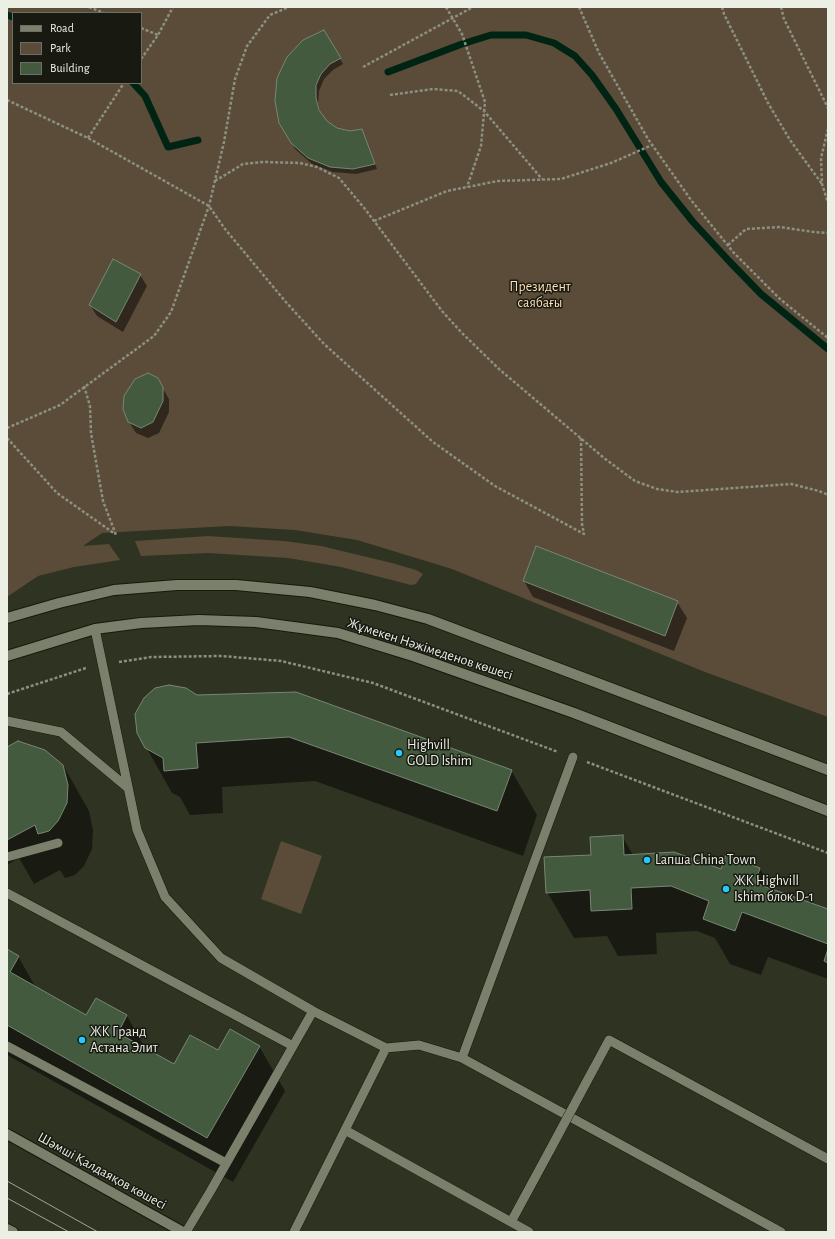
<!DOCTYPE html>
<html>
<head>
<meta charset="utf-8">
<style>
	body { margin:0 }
	#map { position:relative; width:835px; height:1239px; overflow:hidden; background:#2f3322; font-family:"Alegreya Sans",sans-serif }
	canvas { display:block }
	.frame { position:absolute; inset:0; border:8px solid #ecefe4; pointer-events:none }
	.legend { position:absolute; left:12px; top:12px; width:130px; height:72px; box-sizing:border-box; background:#181a12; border:1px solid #6d6f66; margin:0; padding:5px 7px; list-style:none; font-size:12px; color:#ecefe4 }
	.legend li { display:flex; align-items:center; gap:8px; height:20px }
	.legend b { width:20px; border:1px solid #6d6f66 }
</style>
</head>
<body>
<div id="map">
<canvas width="835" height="1239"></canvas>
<div class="frame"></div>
<ul class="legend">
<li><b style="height:5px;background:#7b806d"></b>Road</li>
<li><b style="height:11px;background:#5a4c38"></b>Park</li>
<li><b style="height:11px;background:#435a3e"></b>Building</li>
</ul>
</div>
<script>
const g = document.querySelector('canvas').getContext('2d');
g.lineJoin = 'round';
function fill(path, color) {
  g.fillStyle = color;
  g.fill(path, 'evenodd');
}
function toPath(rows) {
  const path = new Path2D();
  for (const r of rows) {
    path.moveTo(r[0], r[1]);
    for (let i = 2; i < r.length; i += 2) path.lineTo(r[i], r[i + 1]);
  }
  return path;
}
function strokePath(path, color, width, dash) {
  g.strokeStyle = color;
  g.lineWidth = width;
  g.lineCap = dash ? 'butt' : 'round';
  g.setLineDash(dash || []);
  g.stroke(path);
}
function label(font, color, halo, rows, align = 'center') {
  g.font = font + ' "Alegreya Sans",sans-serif';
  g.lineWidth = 3;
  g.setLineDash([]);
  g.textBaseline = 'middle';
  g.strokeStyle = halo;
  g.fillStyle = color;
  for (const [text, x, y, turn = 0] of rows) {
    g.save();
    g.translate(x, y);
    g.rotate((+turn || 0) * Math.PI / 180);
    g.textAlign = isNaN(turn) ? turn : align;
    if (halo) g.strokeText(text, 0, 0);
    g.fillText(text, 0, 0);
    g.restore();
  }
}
fill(toPath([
	[7,7,828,7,828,717,705,672,452,569,357,540,295,530,229,526,102,533,83,546,109,544,120,560,74,567,38,576,7,597],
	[13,13,141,13,141,83,13,83],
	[208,536,284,541,321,546,392,563,416,570,423,574,416,584,411,585,341,567,288,558,208,553,141,556,135,541],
	[281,841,322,856,301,914,261,899]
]), '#5a4c38');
fill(toPath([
	[323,31,343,64,333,70,324,79,319,91,318,104,321,115,326,121,337,129,350,132,362,130,377,169,356,174,333,172,312,164,295,149,284,129],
	[140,275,147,286,123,332,97,316,90,305],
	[157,379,169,399,169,412,159,433,148,438,136,433,129,422],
	[524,581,677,602,687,618,674,651,533,597],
	[196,696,511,770,537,815,523,856,315,781,222,787,223,813,190,815,180,797,172,793,146,747],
	[7,748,63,765,89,811,93,830,92,849,84,866,75,875,65,878,60,870,34,884,19,858,7,865],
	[622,836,633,855,721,870,760,869,772,890,828,911,828,979,768,957,761,975,730,964,715,938,697,931,656,933,657,954,618,956,607,936,574,938,547,892,592,856],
	[7,950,18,956,36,988,87,1016,96,999,127,1016,146,1050,174,1065,218,1052,259,1046,285,1091,233,1182,7,1055]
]), '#0007');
strokePath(toPath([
	[7,15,13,17],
	[388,72,462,44,491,35,526,35,554,43,575,56,592,75,616,109,661,182,693,222,729,261,761,294,828,349],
	[133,83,145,96,168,147,198,140]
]), '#002414', 7);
const building = toPath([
	[324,30,341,58,330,64,321,74,316,85,316,98,319,110,327,121,337,128,350,131,362,129,375,164,353,169,330,167,308,158,291,143,279,123,275,101,277,78,287,57,303,40,324,30],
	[113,259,141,274,116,322,89,305,113,259],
	[148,373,158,378,163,387,163,401,153,422,141,428,128,422,123,409,124,396,135,379,148,373],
	[536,546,678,601,665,636,523,581,536,546],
	[169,685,186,688,197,695,296,692,512,770,497,811,289,737,196,743,198,768,164,771,163,758,145,748,137,733,135,714,144,698,155,688,169,685],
	[18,741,45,750,63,765,68,785,67,803,58,821,49,831,38,834,35,825,7,840,7,747,18,741],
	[623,835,624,855,674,852,721,869,726,855,760,868,755,883,828,909,828,944,742,912,735,931,703,919,709,901,671,886,631,888,632,909,591,911,590,890,546,893,544,857,591,855,590,837,623,835],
	[7,949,19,956,10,972,86,1015,96,998,127,1015,118,1033,174,1064,190,1035,218,1050,230,1029,260,1046,207,1138,7,1025,7,949],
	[828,949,828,963,824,961,828,949]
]);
fill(building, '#435a3e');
strokePath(building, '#798676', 1);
const service = toPath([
	[95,629,137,830,165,897,221,958,313,1011],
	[7,721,61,732,128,788],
	[7,857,58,843],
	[7,893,293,1046],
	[7,1046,226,1163],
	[386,1048,419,1045,462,1058,781,1232],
	[462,1058,573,757],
	[594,1068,609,1040,828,1159],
	[345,1130,529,1232],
	[511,1222,550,1150],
	[186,1232,210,1192,313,1011,386,1048,294,1232]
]);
const secondary = toPath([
	[7,618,59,603,114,590,177,585,236,585,310,592,375,605,428,619,828,770],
	[7,656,95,629,141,623,199,620,256,622,338,633,413,656,574,713,828,811],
	[7,1134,183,1232],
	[7,1229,13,1232]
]);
strokePath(service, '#171a0b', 10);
strokePath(secondary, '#171a0b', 12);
strokePath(toPath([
	[89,7,104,13],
	[446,7,462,34,485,102,481,146,467,187],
	[579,7,599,53,648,139,691,200,734,253,780,299,828,338],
	[722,7,724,14,768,103,790,140,822,184],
	[781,7,784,19,828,108],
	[141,28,158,35],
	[141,59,158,35,173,7],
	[363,67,473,7],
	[390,95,433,89,458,91,484,111,542,179],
	[7,100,88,138,209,206,225,229,285,301,324,344,433,442,495,486,584,534,582,524,581,438],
	[828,129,821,158,822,184,828,203],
	[88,138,124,83],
	[215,181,243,164,264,162,300,163,317,167,339,178,365,209,442,311,461,332,499,369,604,458,635,481,657,489,678,492,791,484,819,491,828,495],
	[374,221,447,191,498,181,561,179,611,163,652,145],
	[728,245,746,229,780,227,814,232,828,233],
	[84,386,90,406,91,433,103,501,116,535],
	[7,428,60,405,154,336,171,312,209,206,224,142,235,79,247,46,270,15,289,7],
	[7,438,57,493,115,534],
	[119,662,151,657,222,656,281,661,373,683,558,752],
	[7,694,86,668],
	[587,762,828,853]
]), '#8c8f81', 2.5, [3, 2]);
strokePath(service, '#7b806d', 9);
strokePath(secondary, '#7b806d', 10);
strokePath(toPath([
	[7,1181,98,1232],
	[7,1198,69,1232]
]), '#a2a698', 1);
const serviceBridge = toPath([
	[550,1150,594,1068]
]);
strokePath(serviceBridge, '#171a0b', 10, []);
strokePath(serviceBridge, '#7b806d', 9);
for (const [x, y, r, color] of [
	[399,753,4,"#24c9fe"],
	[647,860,4,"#24c9fe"],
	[726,889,4,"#24c9fe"],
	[82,1040,4,"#24c9fe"]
]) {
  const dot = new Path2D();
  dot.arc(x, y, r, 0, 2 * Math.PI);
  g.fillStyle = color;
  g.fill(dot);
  strokePath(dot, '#181a12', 1.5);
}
label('14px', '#ffdeb2', '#181a12', [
	["Президент",540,287],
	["саябағы",540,303]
]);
label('14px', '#ecefe4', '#181a12', [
	["Жұмекен Нәжімеденов көшесі",430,649,18],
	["Шәмші Қалдаяқов көшесі",102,1171,29]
]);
label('14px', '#ecefe4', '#181a12', [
	["Highvill",407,745],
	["GOLD Ishim",407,761],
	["Lапша China Town",655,860],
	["ЖК Highvill",734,881],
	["Ishim блок D-1",734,897],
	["ЖК Гранд",90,1032],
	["Астана Элит",90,1048]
], 'left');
</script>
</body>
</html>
